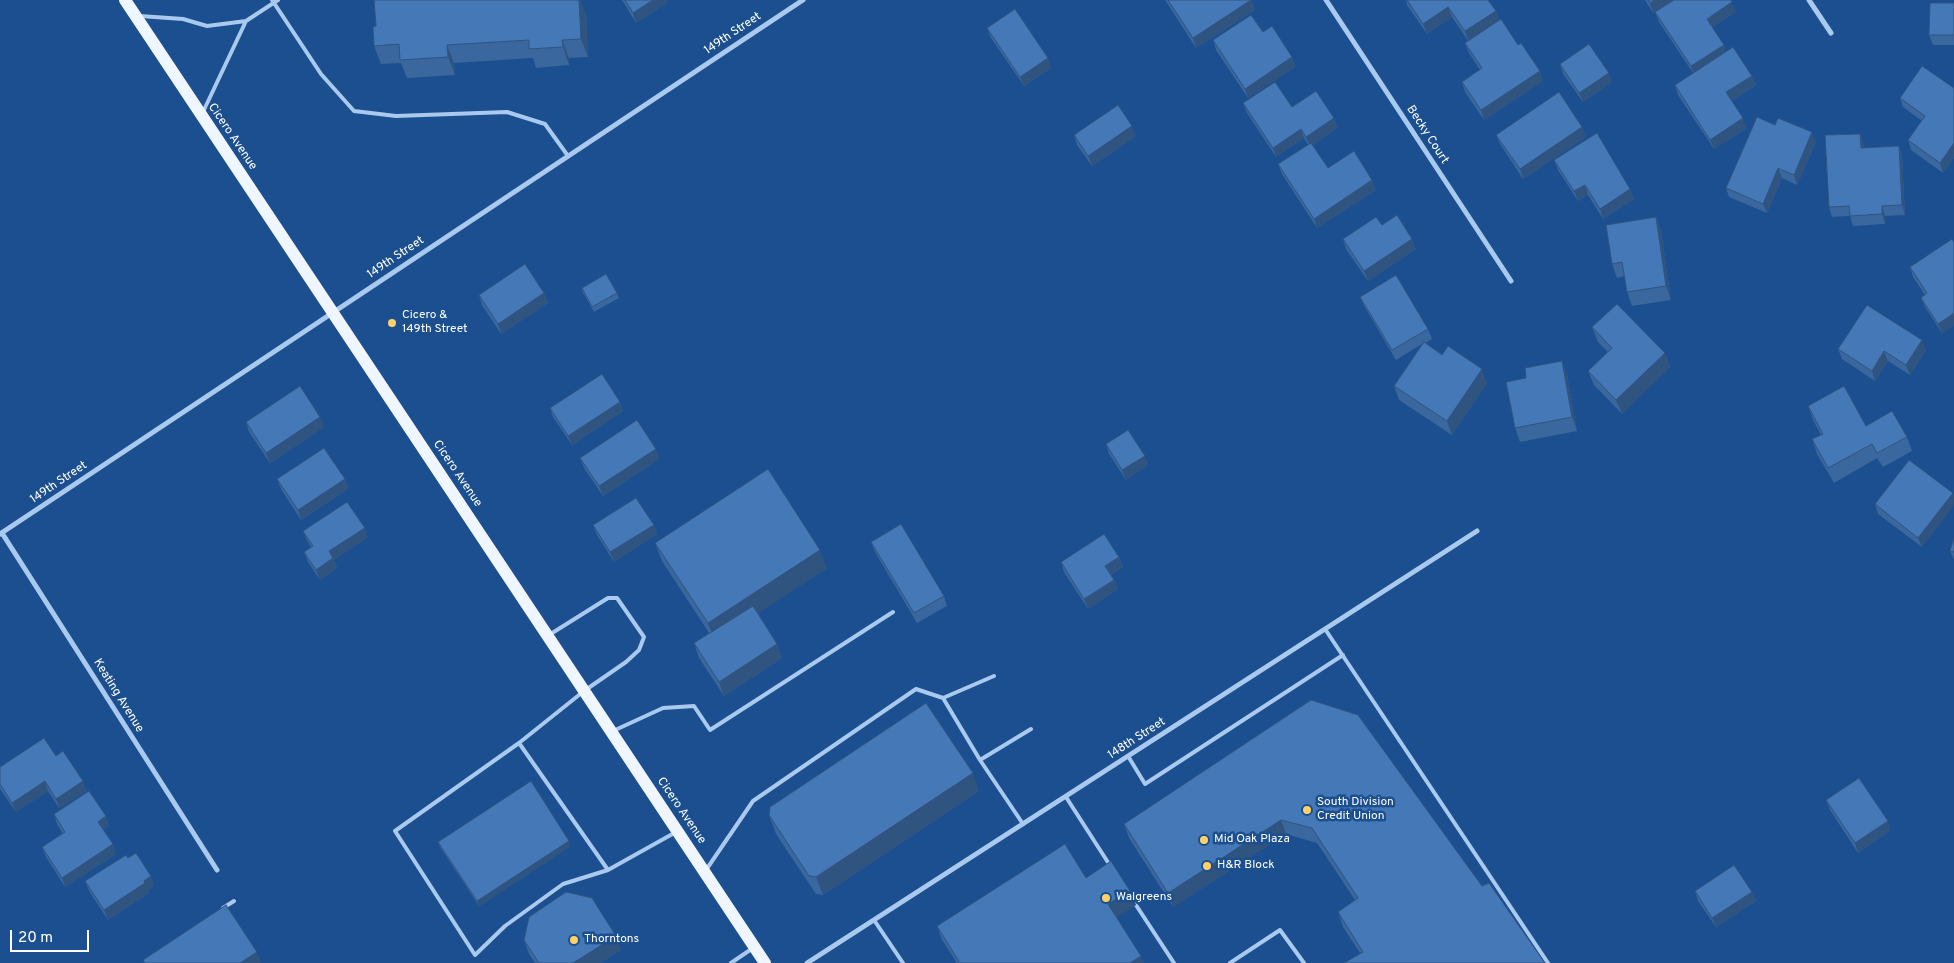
<!DOCTYPE html>
<html>
<head>
<meta charset="utf-8">
<style>
	body { margin:0 }
	#map { position:relative; width:1954px; height:963px; overflow:hidden; background:#1b4f8f; font-family:Overpass,sans-serif }
	canvas { display:block }
	.scale { position:absolute; left:10px; top:930px; width:79px; height:22px; box-sizing:border-box; border:2px solid #fff; border-top:0; padding-left:6px; font-size:15px; line-height:18px; white-space:nowrap; color:#fff; -webkit-text-stroke:4px #1b4f8f; paint-order:stroke }
</style>
</head>
<body>
<div id="map">
<canvas width="1954" height="963"></canvas>
<div class="scale">20 m</div>
</div>
<script>
const g = document.querySelector('canvas').getContext('2d');
g.lineJoin = 'round';
function toPath(rows) {
  const path = new Path2D();
  for (const r of rows) {
    path.moveTo(r[0], r[1]);
    for (let i = 2; i < r.length; i += 2) path.lineTo(r[i], r[i + 1]);
  }
  return path;
}
function strokePath(path, color, width, dash) {
  g.strokeStyle = color;
  g.lineWidth = width;
  g.lineCap = dash ? 'butt' : 'round';
  g.setLineDash(dash || []);
  g.stroke(path);
}
function fill(path, color) {
  g.fillStyle = color;
  g.fill(path, 'evenodd');
}
function label(font, color, halo, rows, align = 'center') {
  g.font = font + ' Overpass,sans-serif';
  g.lineWidth = 5;
  g.setLineDash([]);
  g.textBaseline = 'middle';
  g.strokeStyle = halo;
  g.fillStyle = color;
  for (const [text, x, y, turn = 0] of rows) {
    g.save();
    g.translate(x, y);
    g.rotate((+turn || 0) * Math.PI / 180);
    g.textAlign = isNaN(turn) ? turn : align;
    if (halo) g.strokeText(text, 0, 0);
    g.fillText(text, 0, 0);
    g.restore();
  }
}
strokePath(toPath([
	[272,0,321,74,354,111,396,116,507,112,545,124,568,156],
	[140,16,183,19,207,26,246,21,278,0],
	[203,112,246,21],
	[1325,629,1548,963],
	[549,635,608,598,617,598,644,637,639,650,626,662,584,691,519,743,608,870,676,832],
	[994,676,943,698,980,760,1023,824],
	[613,731,663,708,694,706,710,730,893,612],
	[519,743,395,831,475,955,505,926,563,884,608,870],
	[1128,756,1145,784,1343,655],
	[980,760,1031,729],
	[1066,797,1111,867],
	[706,870,753,801,916,689,943,698],
	[1134,902,1174,963],
	[223,908,234,901],
	[874,920,903,963],
	[731,963,753,948],
	[1230,963,1280,930,1304,963]
]), '#a9c9ee', 4);
strokePath(toPath([
	[1326,0,1511,281],
	[1809,0,1831,33],
	[2,533,217,870],
	[0,534,803,0],
	[807,963,1477,531]
]), '#a9c9ee', 5);
strokePath(toPath([
	[125,0,765,963]
]), '#f0f6ff', 12);
fill(toPath([
	[622,0,667,0,668,2,636,23],
	[1165,0,1251,0,1255,10,1196,48],
	[1406,0,1488,0,1496,11,1499,21,1543,81,1484,120,1465,92,1462,82,1480,70,1469,53,1465,43,1468,41,1452,17,1427,34,1407,5],
	[1645,0,1674,0,1736,12,1712,27,1726,52,1752,76,1756,85,1732,101,1747,128,1714,149,1678,95,1675,85,1693,73,1659,22,1655,12,1653,13],
	[1954,3,1954,45,1933,45,1929,35],
	[586,13,588,57,569,58,569,65,536,68,533,58,454,63,455,75,407,78,401,63,381,64,374,46],
	[987,28,1051,68,1024,86,991,38],
	[1263,32,1292,57,1295,67,1248,98,1216,50,1213,40],
	[1560,64,1612,82,1583,102,1563,74],
	[1954,88,1954,158,1943,173,1911,150,1908,140,1922,121,1903,107,1900,98],
	[1243,103,1334,118,1337,128,1313,145,1328,168,1372,180,1376,190,1317,228,1282,174,1278,164,1308,145,1304,138,1276,157,1247,113],
	[1582,127,1586,137,1523,179,1500,144,1496,135],
	[1074,135,1136,136,1092,166,1077,145],
	[1816,142,1797,185,1782,178,1767,213,1729,197,1726,188],
	[1864,143,1864,148,1899,146,1902,156,1905,215,1885,216,1885,224,1853,226,1850,216,1832,217,1829,207],
	[1554,160,1630,189,1634,199,1603,219,1588,195,1578,201,1558,170],
	[1656,217,1661,231,1671,300,1632,306,1627,292,1624,276,1617,278,1612,264],
	[1382,225,1416,249,1368,281,1346,249,1343,239],
	[1954,242,1954,325,1942,333,1925,307,1921,298,1925,295,1913,277,1910,267],
	[582,288,617,293,619,298,594,312,583,293],
	[544,293,548,303,501,334,482,305,479,295],
	[1360,297,1428,329,1432,339,1425,343,1487,383,1452,435,1399,400,1394,386,1422,344,1396,360,1364,306],
	[1592,327,1665,353,1670,367,1622,414,1594,385,1588,371,1608,352,1598,342],
	[1838,349,1926,350,1910,375,1888,361,1875,381,1842,359],
	[1567,375,1577,431,1520,442,1515,428],
	[620,402,623,411,572,445,553,417,550,408],
	[1808,406,1866,426,1907,437,1912,451,1883,467,1877,458,1834,483,1817,454,1812,439,1821,435,1813,420],
	[320,417,324,427,270,463,249,432,246,422],
	[1106,444,1148,465,1126,480,1109,454],
	[656,449,659,459,603,496,584,468,580,458],
	[1909,460,1922,547,1878,514,1875,504],
	[277,479,345,479,348,489,301,520,281,489],
	[593,525,654,525,657,534,614,562,597,535],
	[303,531,368,537,334,560,337,568,320,580,308,562,304,552,311,547,307,540],
	[1954,538,1954,560,1950,551],
	[871,542,944,596,947,606,917,623,875,552],
	[655,543,827,568,758,613,777,644,782,658,724,696,699,658,694,643,709,633,662,561],
	[1119,557,1123,567,1111,575,1114,580,1118,589,1088,609,1064,572,1061,562],
	[1311,700,1482,886,1360,953,1343,927,1338,912,1355,900,1317,843,1286,834,1173,907,1129,838,1124,824],
	[56,756,87,791,59,808,48,791,16,812,0,789,0,767],
	[979,791,823,895,816,894,776,834,769,815],
	[1826,800,1891,830,1858,853,1830,810],
	[54,814,106,816,109,826,103,830,116,854,65,887,46,857,42,847,63,834,57,824],
	[438,842,571,846,479,906,440,847],
	[128,858,154,886,148,890,149,893,108,920,89,891,85,881],
	[1086,878,1130,891,1136,905,1116,917,1144,963,957,963,942,940,937,926],
	[1695,891,1752,892,1756,901,1716,927,1698,901],
	[524,940,621,950,600,963,535,963,529,954]
]), '#3a679d');
fill(toPath([
	[579,0,581,0,586,13,588,57,581,39],
	[653,0,667,0,668,2,636,23,633,13],
	[1251,0,1255,10,1196,48,1193,38],
	[1655,0,1674,0,1653,13,1650,3],
	[1732,2,1736,12,1710,29,1707,19],
	[1448,7,1452,17,1427,34,1423,24],
	[1496,11,1499,21,1468,41,1465,31],
	[562,40,569,58,569,65,563,47],
	[447,45,454,63,455,75,448,57],
	[1724,45,1727,54,1694,76,1691,66],
	[1292,57,1295,67,1248,98,1245,89],
	[1048,58,1051,68,1024,86,1020,77],
	[1540,71,1543,81,1484,120,1481,110],
	[1609,73,1612,82,1583,102,1579,93],
	[1752,76,1756,85,1730,102,1726,92],
	[1334,118,1337,128,1310,147,1306,137],
	[1743,118,1747,128,1714,149,1710,140],
	[1132,126,1136,136,1092,166,1088,156],
	[1582,127,1586,137,1523,179,1520,169],
	[1301,129,1304,138,1276,157,1273,148],
	[1812,132,1816,142,1797,185,1794,175],
	[1860,134,1864,143,1864,158,1861,148],
	[1954,143,1954,158,1943,173,1940,163],
	[1899,146,1902,156,1905,215,1902,205],
	[1778,168,1782,178,1767,213,1763,204],
	[1372,180,1376,190,1317,228,1314,219],
	[1585,185,1588,195,1578,201,1574,191],
	[1630,189,1634,199,1603,219,1600,209],
	[1882,206,1885,216,1885,224,1882,214],
	[1656,217,1661,231,1671,300,1666,286],
	[1412,239,1416,249,1368,281,1364,271],
	[544,293,548,303,501,334,498,324],
	[1954,313,1954,325,1942,333,1938,324],
	[1922,340,1926,350,1910,375,1906,365],
	[1884,351,1888,361,1875,381,1872,371],
	[1665,353,1670,367,1622,414,1616,400],
	[1562,361,1567,375,1577,431,1572,417],
	[1482,369,1487,383,1452,435,1447,421],
	[620,402,623,411,572,445,568,436],
	[320,417,324,427,270,463,266,453],
	[656,449,659,459,603,496,599,486],
	[1145,456,1148,465,1126,480,1122,470],
	[345,479,348,489,301,520,298,510],
	[1953,493,1954,496,1954,506,1922,547,1918,538],
	[654,525,657,534,614,562,610,552],
	[365,528,368,537,334,560,337,568,320,580,316,570,329,551],
	[820,550,827,568,715,642,708,623],
	[1119,557,1123,567,1109,576,1105,566],
	[1114,580,1118,589,1088,609,1084,599],
	[777,644,782,658,724,696,719,682],
	[973,773,979,791,823,895,816,877],
	[45,781,48,791,16,812,12,803],
	[83,781,87,791,59,808,56,799],
	[106,816,109,826,101,831,98,822],
	[1281,820,1286,834,1173,907,1168,893],
	[1888,821,1891,830,1858,853,1855,843],
	[569,841,571,846,479,906,477,901],
	[113,844,116,854,65,887,62,878],
	[151,876,154,886,148,890,149,893,108,920,104,910],
	[1130,891,1136,905,1114,919,1108,904],
	[1752,892,1756,901,1716,927,1712,918],
	[616,936,621,950,600,963,573,963],
	[257,952,261,963,240,963],
	[1141,956,1144,963,1130,963]
]), '#305480');
const building = toPath([
	[374,0,579,0,581,39,562,40,563,47,529,49,529,40,447,45,448,57,400,60,399,44,374,46,373,27,376,26,374,0],
	[625,0,653,0,633,13,625,0],
	[1168,0,1251,0,1193,38,1168,0],
	[1407,0,1488,0,1496,11,1465,31,1448,7,1423,24,1407,0],
	[1648,0,1655,0,1650,3,1648,0],
	[1674,0,1731,0,1732,2,1707,19,1724,45,1691,66,1655,12,1674,0],
	[1930,3,1954,3,1954,35,1929,35,1930,3],
	[1015,9,1048,58,1020,77,987,28,1015,9],
	[1251,15,1263,32,1272,26,1292,57,1245,89,1213,40,1251,15],
	[1501,19,1518,45,1521,43,1540,71,1481,110,1462,82,1482,68,1465,43,1501,19],
	[1589,44,1609,73,1579,93,1560,64,1589,44],
	[1733,47,1752,76,1726,92,1743,118,1710,140,1675,85,1733,47],
	[1922,66,1954,88,1954,143,1940,163,1908,140,1925,116,1900,98,1922,66],
	[1275,82,1292,107,1316,91,1334,118,1306,137,1301,129,1273,148,1243,103,1275,82],
	[1559,92,1582,127,1520,169,1496,135,1559,92],
	[1118,105,1132,126,1088,156,1074,135,1118,105],
	[1757,117,1775,125,1778,118,1812,132,1794,175,1778,168,1763,204,1726,188,1757,117],
	[1597,133,1630,189,1600,209,1585,185,1574,191,1554,160,1597,133],
	[1860,134,1861,148,1899,146,1902,205,1882,206,1882,214,1850,216,1849,206,1829,207,1825,135,1860,134],
	[1311,143,1328,168,1354,151,1372,180,1314,219,1278,164,1311,143],
	[1397,215,1412,239,1364,271,1343,239,1376,217,1382,225,1397,215],
	[1656,217,1666,286,1627,292,1622,262,1612,264,1606,225,1656,217],
	[1952,239,1954,242,1954,313,1938,324,1921,298,1927,293,1910,267,1952,239],
	[525,264,544,293,498,324,479,295,525,264],
	[606,274,617,293,592,307,582,288,606,274],
	[1396,275,1428,329,1392,350,1360,297,1396,275],
	[1617,304,1665,353,1616,400,1588,371,1612,348,1592,327,1617,304],
	[1867,305,1922,340,1906,365,1884,351,1872,371,1838,349,1867,305],
	[1424,342,1442,355,1448,346,1482,369,1447,421,1394,386,1424,342],
	[1562,361,1572,417,1515,428,1506,382,1526,378,1525,368,1562,361],
	[602,374,620,402,568,436,550,408,602,374],
	[300,386,320,417,266,453,246,422,300,386],
	[1844,386,1866,426,1892,411,1907,437,1877,453,1872,444,1828,468,1812,439,1823,434,1808,406,1844,386],
	[637,420,656,449,599,486,580,458,637,420],
	[1128,430,1145,456,1122,470,1106,444,1128,430],
	[324,448,345,479,298,510,277,479,324,448],
	[1909,460,1953,493,1918,538,1875,504,1909,460],
	[768,469,820,550,708,623,655,543,768,469],
	[636,498,654,525,610,552,593,525,636,498],
	[347,502,365,528,329,551,333,558,316,570,304,552,313,546,303,531,347,502],
	[901,524,944,596,914,613,871,542,901,524],
	[1104,534,1119,557,1105,566,1114,580,1084,599,1061,562,1104,534],
	[1954,538,1954,552,1950,551,1954,538],
	[753,606,777,644,719,682,694,643,753,606],
	[1311,700,1358,715,1482,886,1489,883,1545,963,1344,963,1363,952,1338,912,1358,898,1312,828,1281,820,1168,893,1124,824,1311,700],
	[926,703,973,773,816,877,809,876,769,815,770,807,926,703],
	[44,738,56,756,63,751,83,781,56,799,45,781,12,803,0,784,0,767,44,738],
	[1859,778,1888,821,1855,843,1826,800,1859,778],
	[531,781,569,841,477,901,438,842,531,781],
	[89,791,106,816,98,822,113,844,62,878,42,847,65,832,54,814,89,791],
	[1065,844,1086,878,1111,861,1130,891,1108,904,1141,956,1130,963,960,963,937,926,1065,844],
	[136,853,151,876,144,881,145,883,104,910,85,881,126,855,128,858,136,853],
	[1734,865,1752,892,1712,918,1695,891,1734,865],
	[566,892,592,898,616,936,573,963,539,963,524,940,529,917,566,892],
	[226,905,257,952,240,963,145,963,143,960,226,905]
]);
fill(building, '#4478b7');
strokePath(building, '#305480', 1);
for (const [x, y, r, color] of [
	[392,323,5,"#ffd166"],
	[1307,810,5,"#ffd166"],
	[1204,840,5,"#ffd166"],
	[1207,866,5,"#ffd166"],
	[1106,898,5,"#ffd166"],
	[574,940,5,"#ffd166"]
]) {
  const dot = new Path2D();
  dot.arc(x, y, r, 0, 2 * Math.PI);
  g.fillStyle = color;
  g.fill(dot);
  strokePath(dot, '#1b4f8f', 2);
}
label('12px', '#fff', '#1b4f8f', [
	["149th Street",733,34,-34],
	["Becky Court",1427,135,57],
	["Cicero Avenue",232,137,56],
	["149th Street",396,258,-34],
	["Cicero Avenue",457,474,56],
	["149th Street",59,483,-34],
	["Keating Avenue",118,696,58],
	["148th Street",1137,739,-33],
	["Cicero Avenue",681,811,56]
]);
label('12px', '#fff', '#1b4f8f', [
	["Cicero &",402,316],
	["149th Street",402,330],
	["South Division",1317,803],
	["Credit Union",1317,817],
	["Mid Oak Plaza",1214,840],
	["H&R Block",1217,866],
	["Walgreens",1116,898],
	["Thorntons",584,940]
], 'left');
</script>
</body>
</html>
